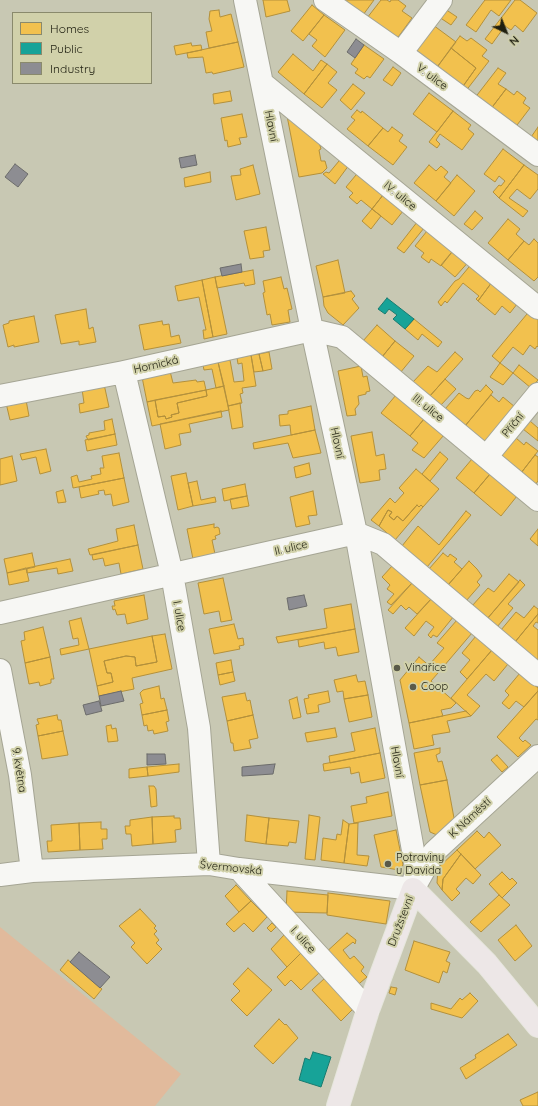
<!DOCTYPE html>
<html>
<head>
<meta charset="utf-8">
<style>
	body { margin:0 }
	#map { position:relative; width:538px; height:1106px; overflow:hidden; background:#c8c8b3; font-family:Quicksand,sans-serif }
	canvas { display:block }
	.legend { position:absolute; left:12px; top:12px; width:140px; height:72px; box-sizing:border-box; background:#d1d1aa; border:1px solid #8a8a6c; margin:0; padding:5px 7px; list-style:none; font-size:12px; color:#1f1f10 }
	.legend li { display:flex; align-items:center; gap:8px; height:20px }
	.legend b { width:20px; border:1px solid #8a8a6c }
	.north { position:absolute; left:486px; top:12px; width:40px; height:40px; -webkit-text-stroke:3px #d1d1aa; paint-order:stroke; rotate:137deg; font-size:11px; font-weight:700; line-height:16px; text-align:center; color:#1f1f10 }
	.north::after { content:''; display:block; margin:auto; width:14px; height:18px; background:#1f1f10; clip-path:polygon(50% 0,100% 100%,50% 72%,0 100%) }
</style>
</head>
<body>
<div id="map">
<canvas width="538" height="1106"></canvas>
<ul class="legend">
<li><b style="height:11px;background:#f2c14e"></b>Homes</li>
<li><b style="height:11px;background:#17a398"></b>Public</li>
<li><b style="height:11px;background:#8d8d92"></b>Industry</li>
</ul>
<div class="north">N</div>
</div>
<script>
const g = document.querySelector('canvas').getContext('2d');
g.lineJoin = 'round';
function fill(path, color) {
  g.fillStyle = color;
  g.fill(path, 'evenodd');
}
function toPath(rows) {
  const path = new Path2D();
  for (const r of rows) {
    path.moveTo(r[0], r[1]);
    for (let i = 2; i < r.length; i += 2) path.lineTo(r[i], r[i + 1]);
  }
  return path;
}
function strokePath(path, color, width, dash) {
  g.strokeStyle = color;
  g.lineWidth = width;
  g.lineCap = dash ? 'butt' : 'round';
  g.setLineDash(dash || []);
  g.stroke(path);
}
function label(font, color, halo, rows, align = 'center') {
  g.font = font + ' Quicksand,sans-serif';
  g.lineWidth = 4;
  g.setLineDash([]);
  g.textBaseline = 'middle';
  g.strokeStyle = halo;
  g.fillStyle = color;
  for (const [text, x, y, turn = 0] of rows) {
    g.save();
    g.translate(x, y);
    g.rotate((+turn || 0) * Math.PI / 180);
    g.textAlign = isNaN(turn) ? turn : align;
    if (halo) g.strokeText(text, 0, 0);
    g.fillText(text, 0, 0);
    g.restore();
  }
}
fill(toPath([
	[0,927,181,1074,155,1106,0,1106]
]), '#e1ba9c');
const homes = toPath([
	[263,0,287,0,290,11,266,17,263,0],
	[343,0,374,0,363,15,343,0],
	[381,0,387,0,390,2,391,0,398,0,406,6,402,11,412,18,396,40,367,18,381,0],
	[485,0,511,0,499,16,491,10,476,32,466,25,485,0],
	[515,0,520,0,537,13,523,32,515,25,511,30,505,26,492,44,485,39,515,0],
	[312,5,324,15,303,41,291,31,312,5],
	[445,9,457,17,451,25,439,17,445,9],
	[219,10,220,17,231,14,238,42,209,48,206,32,212,31,209,19,210,11,219,10],
	[324,15,345,30,325,57,312,46,317,40,309,34,324,15],
	[433,25,456,42,435,70,414,49,433,25],
	[460,36,467,41,471,38,487,50,482,56,489,61,465,92,461,89,476,68,451,48,460,36],
	[238,42,244,67,213,74,212,72,206,73,203,57,188,58,187,53,238,42],
	[191,43,192,46,201,45,202,50,176,55,174,46,191,43],
	[364,45,384,59,370,78,367,76,364,79,355,73,358,69,351,64,364,45],
	[451,48,476,68,461,89,435,70,451,48],
	[293,54,313,71,321,60,327,64,304,94,278,72,293,54],
	[327,64,337,72,328,83,337,90,322,108,304,94,327,64],
	[393,67,401,73,392,86,383,80,393,67],
	[498,68,506,73,498,84,506,89,490,110,474,99,498,68],
	[353,84,365,93,351,110,340,100,353,84],
	[506,89,514,95,517,91,526,98,523,103,530,108,514,129,490,110,506,89],
	[230,91,232,101,214,104,213,94,230,91],
	[429,93,453,111,437,132,413,114,429,93],
	[357,110,361,113,362,111,383,128,368,146,347,129,355,120,351,117,357,110],
	[453,111,471,125,468,129,474,134,462,150,440,134,436,140,440,144,437,148,429,142,453,111],
	[242,114,247,137,239,138,241,144,228,147,227,140,225,141,221,118,242,114],
	[287,116,319,142,321,149,319,150,321,161,325,161,327,168,322,173,299,177,287,116],
	[392,127,403,135,399,141,407,147,393,165,368,146,383,128,388,132,392,127],
	[538,127,538,147,529,140,538,127],
	[503,149,524,165,499,198,493,192,499,185,501,186,505,181,499,176,495,182,484,174,503,149],
	[344,155,352,161,335,184,323,174,326,172,329,173,344,155],
	[253,165,260,194,236,200,231,176,241,175,240,169,253,165],
	[429,165,436,171,441,166,448,172,444,177,451,183,436,201,414,183,429,165],
	[524,165,538,175,538,189,530,199,517,189,509,198,528,211,523,217,499,198,524,165],
	[361,169,387,190,372,209,361,200,357,204,349,197,353,193,346,187,361,169],
	[210,172,211,182,185,187,184,178,210,172],
	[457,175,475,191,454,216,436,201,457,175],
	[387,190,407,206,392,225,372,209,387,190],
	[372,209,381,216,371,229,362,221,372,209],
	[475,211,483,218,472,230,464,224,475,211],
	[421,217,428,223,404,253,397,248,421,217],
	[508,219,520,229,516,234,524,241,508,260,488,243,508,219],
	[431,226,456,247,441,266,431,259,429,263,421,257,424,253,415,246,431,226],
	[266,227,270,250,263,251,264,257,250,259,244,231,266,227],
	[534,239,538,243,538,277,534,281,508,260,524,241,529,245,534,239],
	[456,247,471,259,455,277,441,265,456,247],
	[338,260,345,293,323,297,316,266,338,260],
	[474,261,495,278,478,301,476,299,479,296,463,283,447,303,445,301,441,306,438,302,455,281,459,279,474,261],
	[253,270,255,284,245,286,244,283,217,288,215,277,253,270],
	[215,277,227,334,213,337,202,280,215,277],
	[281,277,284,289,287,288,292,309,288,310,290,322,272,325,270,314,267,315,263,293,265,292,263,281,281,277],
	[495,278,521,299,510,313,502,306,495,315,478,301,495,278],
	[202,280,213,337,204,339,203,330,206,330,199,297,178,301,175,286,202,280],
	[351,291,355,296,352,299,359,308,343,325,328,313,324,306,323,297,351,291],
	[532,308,538,313,538,347,537,346,535,349,530,345,523,355,513,347,500,363,492,356,532,308],
	[86,309,89,329,93,327,96,342,79,345,79,341,61,344,55,315,86,309],
	[34,316,39,342,14,347,14,345,8,347,3,325,9,323,9,321,34,316],
	[414,319,442,342,438,347,422,334,418,340,405,329,414,319],
	[162,321,163,325,169,324,171,337,179,335,181,343,144,350,139,325,162,321],
	[377,325,395,341,382,357,363,341,377,325],
	[395,341,414,356,400,373,382,357,395,341],
	[269,352,272,369,263,371,259,354,269,352],
	[455,352,463,359,429,397,412,383,428,366,437,372,455,352],
	[259,354,263,371,254,372,251,355,259,354],
	[251,355,256,386,242,388,243,393,240,394,242,403,228,406,218,362,230,360,234,382,244,381,242,363,238,364,237,358,251,355],
	[218,362,224,386,216,388,212,369,204,370,203,365,218,362],
	[500,363,513,373,503,385,490,377,500,363],
	[519,365,538,380,531,388,513,373,519,365],
	[361,366,363,377,367,376,370,391,366,392,366,394,358,396,359,404,355,409,356,415,347,416,338,371,361,366],
	[170,371,173,383,196,380,197,382,204,381,206,390,147,402,142,377,170,371],
	[445,379,456,389,440,406,429,397,445,379],
	[104,384,109,407,80,413,79,404,84,403,82,389,104,384],
	[486,385,493,392,465,426,445,409,459,393,466,398,469,399,475,391,478,390,480,392,486,385],
	[224,386,229,410,152,426,147,402,155,400,158,417,165,416,166,419,172,417,171,415,179,413,177,403,207,396,206,390,224,386],
	[206,390,207,396,177,403,179,413,171,415,172,417,166,419,165,416,158,417,155,400,206,390],
	[396,395,424,419,410,436,381,413,396,395],
	[491,395,499,402,503,397,515,407,485,443,465,426,491,395],
	[26,400,29,416,10,420,6,403,26,400],
	[240,403,243,427,232,429,228,406,240,403],
	[311,406,315,430,291,435,290,425,280,426,279,415,288,414,288,411,311,406],
	[221,411,222,417,189,424,191,432,179,434,181,445,165,449,160,424,221,411],
	[112,419,115,434,88,440,86,436,89,435,89,433,105,430,104,421,112,419],
	[424,419,444,435,424,458,412,450,418,443,410,436,424,419],
	[530,421,538,428,538,441,523,429,530,421],
	[315,430,321,453,293,458,288,443,254,449,253,443,315,430],
	[372,432,376,456,384,454,386,469,379,470,380,480,360,483,351,436,372,432],
	[115,434,117,445,87,451,85,440,115,434],
	[516,438,524,445,526,442,538,451,521,473,501,456,516,438],
	[46,449,51,471,40,474,36,457,22,460,20,454,46,449],
	[440,452,448,459,430,481,422,474,440,452],
	[119,453,124,478,73,488,71,477,77,475,79,482,92,479,91,476,101,474,100,468,104,468,102,456,119,453],
	[535,455,538,457,538,481,535,485,521,473,535,455],
	[12,456,17,481,0,485,0,459,12,456],
	[472,459,490,474,474,493,456,478,472,459],
	[309,463,311,474,296,478,294,467,309,463],
	[416,469,439,489,423,507,421,505,419,507,417,505,403,521,397,516,394,520,389,516,392,512,388,510,379,526,371,520,390,498,395,503,404,493,399,488,416,469],
	[186,473,193,506,178,510,171,476,186,473],
	[490,474,517,496,501,516,474,493,490,474],
	[124,478,129,502,113,506,111,494,105,495,104,490,98,491,99,494,81,498,79,487,124,478],
	[197,481,201,500,215,497,216,502,193,506,188,483,197,481],
	[245,484,247,496,224,501,222,489,245,484],
	[63,490,66,502,58,503,56,492,63,490],
	[313,491,317,515,308,516,310,524,296,527,290,497,313,491],
	[247,496,249,506,232,509,230,499,247,496],
	[417,505,419,507,421,505,423,507,395,540,379,526,388,510,392,512,389,516,394,520,397,516,403,521,417,505],
	[466,511,471,515,427,567,402,546,418,526,439,545,466,511],
	[214,524,214,528,217,527,219,528,220,534,215,536,216,539,212,540,215,554,193,559,187,529,214,524],
	[134,525,138,545,90,555,88,549,118,541,116,529,134,525],
	[538,529,538,546,530,539,538,529],
	[138,545,143,569,121,574,119,563,105,566,103,558,93,560,92,555,138,545],
	[32,553,35,567,7,573,4,559,32,553],
	[443,553,448,557,450,554,457,559,454,562,462,569,448,585,429,569,443,553],
	[70,559,73,571,58,574,57,568,27,573,27,568,70,559],
	[469,561,477,569,482,576,477,582,480,585,466,601,448,585,469,561],
	[393,565,413,582,391,605,387,602,394,594,387,589,390,585,382,577,393,565],
	[26,568,29,581,9,585,7,573,26,568],
	[509,574,519,582,487,619,472,606,488,588,494,592,509,574],
	[223,578,232,620,221,622,219,611,204,614,198,583,223,578],
	[520,580,525,585,508,604,513,608,497,627,487,619,520,580],
	[413,582,432,598,417,614,409,607,406,610,401,605,393,614,388,610,413,582],
	[144,595,148,619,127,624,125,614,117,615,115,609,113,610,112,606,115,606,114,601,144,595],
	[432,598,454,616,437,637,433,635,431,638,428,635,434,627,426,621,414,636,405,628,432,598],
	[351,604,355,629,278,643,276,637,327,628,324,609,351,604],
	[534,606,538,609,538,614,515,642,501,630,516,612,524,618,534,606],
	[538,614,538,623,536,622,533,626,538,630,538,662,515,642,538,614],
	[81,618,89,649,61,655,60,649,79,645,78,638,73,639,69,621,81,618],
	[457,620,472,633,438,673,429,665,444,648,437,643,457,620],
	[234,624,238,639,243,638,244,645,239,646,240,649,214,654,209,629,234,624],
	[43,627,50,657,25,663,21,641,25,640,24,632,43,627],
	[355,629,359,652,338,656,336,647,325,649,324,642,299,647,298,640,355,629],
	[165,634,172,669,132,678,134,689,99,696,97,686,113,682,111,673,107,673,104,661,126,656,135,657,136,666,157,662,152,636,165,634],
	[152,636,157,662,136,666,135,657,126,656,104,661,107,673,111,673,113,682,97,686,89,649,152,636],
	[476,636,492,650,467,679,460,672,470,660,462,653,476,636],
	[492,650,508,664,494,681,486,674,467,695,480,706,471,716,451,698,492,650],
	[50,657,54,679,51,679,51,683,40,686,39,682,29,684,25,663,50,657],
	[419,657,438,673,431,681,456,703,451,708,441,710,443,716,409,723,400,680,419,657],
	[231,660,233,672,218,675,216,663,231,660],
	[233,672,235,681,220,685,218,675,233,672],
	[520,673,538,688,538,691,524,707,516,701,509,709,502,703,509,695,505,691,520,673],
	[356,675,358,682,365,681,368,695,344,699,343,691,337,692,334,680,356,675],
	[159,686,161,699,164,698,167,710,142,715,140,704,143,703,140,693,143,690,159,686],
	[328,691,330,702,318,705,319,712,307,714,304,699,309,698,308,695,328,691],
	[538,691,538,720,536,719,519,738,523,742,525,740,531,745,518,757,497,737,538,691],
	[245,693,247,701,250,700,253,715,227,721,222,697,245,693],
	[368,695,372,717,349,722,344,699,368,695],
	[297,697,301,717,293,719,289,700,297,697],
	[167,710,169,721,166,722,168,731,154,734,153,730,148,731,147,725,144,726,142,715,167,710],
	[466,711,471,716,447,721,450,732,432,735,434,745,414,749,409,723,466,711],
	[57,715,58,720,61,720,63,731,38,736,36,725,39,724,37,719,57,715],
	[253,715,258,738,249,740,251,748,234,751,233,743,231,743,227,721,253,715],
	[111,725,112,729,116,728,118,741,108,742,106,726,111,725],
	[335,728,337,737,307,742,305,733,335,728],
	[375,728,380,753,330,763,329,756,355,751,351,733,375,728],
	[63,731,68,755,42,759,38,736,63,731],
	[440,748,440,753,436,755,438,762,442,761,447,780,420,785,414,753,440,748],
	[380,753,385,778,361,783,359,772,351,774,350,767,324,771,323,764,380,753],
	[497,755,508,767,502,772,491,760,497,755],
	[179,764,179,772,148,776,147,767,179,764],
	[147,767,148,776,129,778,129,769,147,767],
	[447,780,454,818,437,835,430,832,420,785,447,780],
	[149,786,154,786,156,789,157,806,151,807,149,786],
	[388,792,392,816,354,823,351,806,367,803,366,797,388,792],
	[247,815,269,818,266,844,245,841,247,815],
	[309,815,320,817,315,860,305,859,309,815],
	[174,816,174,818,180,818,181,829,175,830,176,842,153,844,152,817,174,816],
	[152,817,153,844,132,846,131,834,126,834,125,826,130,826,130,820,152,817],
	[269,818,299,821,296,843,289,842,288,846,266,844,269,818],
	[343,820,349,824,344,863,321,860,323,838,336,840,337,834,341,835,343,820],
	[101,822,101,829,107,829,107,839,102,839,103,849,80,850,79,823,101,822],
	[79,823,80,850,48,852,47,841,52,841,51,825,79,823],
	[358,823,357,855,369,856,367,866,344,863,349,824,358,823],
	[396,830,403,865,399,870,381,867,374,835,396,830],
	[477,831,484,838,489,832,501,845,475,869,457,850,477,831],
	[457,850,461,854,443,879,442,890,437,883,438,868,457,850],
	[461,854,481,875,473,884,466,878,456,889,460,893,452,901,442,890,443,879,461,854],
	[502,872,510,880,512,878,517,883,502,898,489,884,502,872],
	[236,885,251,901,239,912,225,896,236,885],
	[287,891,328,895,327,913,286,912,287,891],
	[328,893,390,901,386,924,327,915,328,893],
	[499,895,510,905,481,932,470,922,499,895],
	[251,901,267,917,253,932,244,923,234,932,226,924,251,901],
	[140,909,156,926,154,928,157,931,154,934,159,940,156,943,162,949,147,964,131,947,135,943,119,926,140,909],
	[272,923,276,927,271,932,267,928,272,923],
	[516,925,532,946,515,961,498,940,516,925],
	[347,933,356,940,355,944,353,942,343,950,350,959,354,956,364,967,361,971,367,977,354,988,323,955,347,933],
	[284,935,301,953,287,967,271,949,284,935],
	[414,941,450,952,446,961,450,963,447,973,443,971,439,983,405,970,414,941],
	[301,953,320,972,301,990,291,980,285,986,277,977,301,953],
	[68,960,102,989,94,999,60,970,68,960],
	[248,968,272,990,247,1016,231,1000,240,991,233,984,248,968],
	[325,978,354,1008,341,1021,312,990,325,978],
	[391,987,397,988,395,995,389,993,391,987],
	[470,993,478,1001,462,1018,431,1009,431,1003,451,1009,460,998,462,1000,470,993],
	[279,1019,285,1025,286,1024,298,1038,273,1064,254,1046,279,1019],
	[508,1034,517,1045,466,1079,460,1068,476,1058,475,1055,508,1034],
	[538,1092,538,1106,523,1106,520,1100,538,1092]
]);
fill(homes, '#f2c14e');
strokePath(homes, '#b3903b', 1);
const public = toPath([
	[387,298,414,319,405,329,393,319,397,315,389,309,385,314,378,309,387,298],
	[313,1052,331,1057,321,1087,299,1080,305,1058,310,1060,313,1052]
]);
fill(public, '#17a398');
strokePath(public, '#197b6f', 1);
const industry = toPath([
	[356,39,364,45,355,58,347,52,356,39],
	[195,155,197,165,181,168,179,158,195,155],
	[15,164,28,174,18,187,5,177,15,164],
	[241,264,242,272,222,276,220,268,241,264],
	[304,595,307,606,289,610,287,598,304,595],
	[121,691,124,701,101,706,99,696,121,691],
	[99,701,102,711,86,715,83,705,99,701],
	[147,754,165,754,166,764,147,765,147,754],
	[275,764,273,774,242,776,242,767,275,764],
	[79,952,110,977,100,988,70,962,79,952]
]);
fill(industry, '#8d8d92');
strokePath(industry, '#6c6c6b', 1);
const minor = toPath([
	[245,0,312,330,356,533,416,867,413,889],
	[325,0,401,53,538,155],
	[401,53,441,0],
	[262,83,538,308],
	[124,372,172,574,199,728,209,864],
	[0,396,124,372,312,330,342,337,538,500],
	[487,456,538,394],
	[0,613,356,533,383,544,538,675],
	[0,670,20,775,32,871],
	[239,869,368,1010],
	[0,875,32,871,209,864,239,869,413,889],
	[416,884,434,852,538,756]
]);
const major = toPath([
	[338,1106,368,1010,413,889,487,964,538,1026]
]);
strokePath(minor, '#a5a594', 24);
strokePath(major, '#e6e6dd', 24);
strokePath(minor, '#f7f7f4', 22);
strokePath(major, '#ede7e7', 22);
for (const [x, y, r, color] of [
	[397,668,4,"#5a5a49"],
	[413,687,4,"#5a5a49"],
	[388,864,4,"#5a5a49"]
]) {
  const dot = new Path2D();
  dot.arc(x, y, r, 0, 2 * Math.PI);
  g.fillStyle = color;
  g.fill(dot);
  strokePath(dot, '#d1d1aa', 1.5);
}
label('11px', '#1f1f10', '#d1d1aa', [
	["V. ulice",432,77,37],
	["Hlavní",271,126,79],
	["IV. ulice",400,196,39],
	["Hornická",156,365,-13],
	["III. ulice",428,408,39],
	["Příční",513,425,-51],
	["Hlavní",337,443,78],
	["II. ulice",291,548,-13],
	["I. ulice",179,616,80],
	["Hlavní",397,762,80],
	["9. května",19,770,81],
	["K Náměstí",470,818,-43],
	["Švermovská",231,868,6],
	["Družstevní",401,921,-69],
	["I. ulice",303,940,48]
]);
label('11px', '#1f1f10', '#d1d1aa', [
	["Vinařice",405,668],
	["Coop",421,687],
	["Potraviny",396,858],
	["u Davida",396,871]
], 'left');
</script>
</body>
</html>
